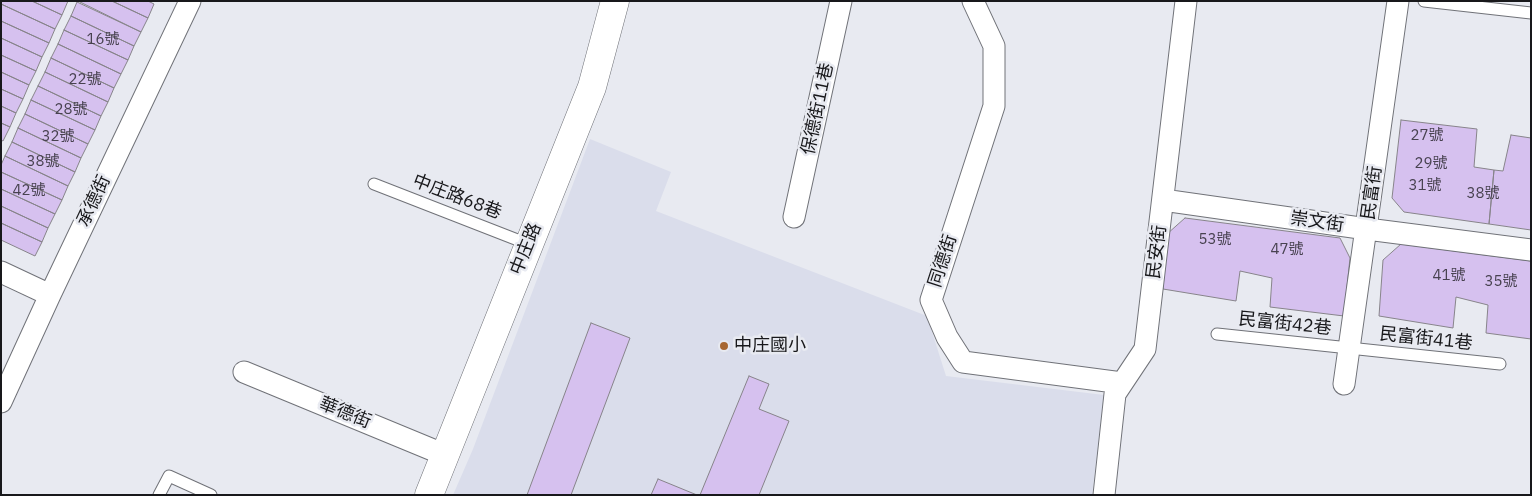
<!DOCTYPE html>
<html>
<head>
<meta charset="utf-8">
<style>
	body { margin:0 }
	#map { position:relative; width:1532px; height:496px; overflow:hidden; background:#e8eaf1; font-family:"IBM Plex Sans",sans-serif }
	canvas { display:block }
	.frame { position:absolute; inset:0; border:2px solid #18181b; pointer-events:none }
</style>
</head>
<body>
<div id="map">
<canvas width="1532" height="496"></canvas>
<div class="frame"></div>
</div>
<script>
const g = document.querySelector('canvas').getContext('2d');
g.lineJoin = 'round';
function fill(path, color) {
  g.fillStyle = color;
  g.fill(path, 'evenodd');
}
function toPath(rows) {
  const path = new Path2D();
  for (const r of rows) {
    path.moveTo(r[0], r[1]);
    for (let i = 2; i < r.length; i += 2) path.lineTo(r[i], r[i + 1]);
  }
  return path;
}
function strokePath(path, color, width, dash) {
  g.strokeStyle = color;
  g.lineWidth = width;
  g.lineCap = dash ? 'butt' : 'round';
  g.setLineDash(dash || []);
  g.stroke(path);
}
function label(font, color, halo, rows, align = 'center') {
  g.font = font + ' "IBM Plex Sans","Noto Sans TC",sans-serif';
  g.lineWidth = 5;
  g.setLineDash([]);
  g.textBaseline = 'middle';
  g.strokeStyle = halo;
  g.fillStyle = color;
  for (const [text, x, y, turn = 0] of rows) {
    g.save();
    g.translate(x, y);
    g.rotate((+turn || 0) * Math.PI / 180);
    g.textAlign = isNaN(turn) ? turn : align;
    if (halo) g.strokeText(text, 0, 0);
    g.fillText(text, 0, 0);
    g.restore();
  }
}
fill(toPath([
	[590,139,671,172,656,211,927,316,946,376,1104,395,1092,495,453,495,473,449]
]), '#daddeb');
const building = toPath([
	[1,1,32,1,62,15,55,29,1,4,1,1],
	[32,1,68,1,62,15,32,1],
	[78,1,112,1,148,18,141,32,78,1],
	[112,1,148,1,154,4,148,18,112,1],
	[77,2,141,32,134,46,71,16,77,2],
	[1,4,55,29,49,43,1,21,1,4],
	[71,16,134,46,128,60,64,30,71,16],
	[1,21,49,43,42,57,1,38,1,21],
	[64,30,128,60,121,74,58,44,64,30],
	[1,38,42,57,36,71,1,55,1,38],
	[58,44,121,74,114,88,51,58,58,44],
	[1,55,36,71,29,85,1,72,1,55],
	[51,58,114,88,108,102,45,72,51,58],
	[1,72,29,85,23,99,1,89,1,72],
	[45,72,108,102,101,116,38,86,45,72],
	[38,86,101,116,95,130,31,100,38,86],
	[1,89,23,99,16,113,1,106,1,89],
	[31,100,95,130,88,144,25,114,31,100],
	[1,106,16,113,10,127,1,123,1,106],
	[25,114,88,144,81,158,18,128,25,114],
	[1401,120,1477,129,1474,167,1494,170,1489,224,1404,212,1392,198,1401,120],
	[1,123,10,127,3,141,1,140,1,123],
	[18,128,81,158,75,172,12,142,18,128],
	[1511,135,1531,138,1531,230,1489,224,1494,170,1503,171,1511,135],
	[12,142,75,172,68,186,5,156,12,142],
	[5,156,68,186,62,200,1,172,1,165,5,156],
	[1,172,62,200,55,214,1,189,1,172],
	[1,189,55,214,48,228,1,206,1,189],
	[1,206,48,228,42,242,1,223,1,206],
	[1185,218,1340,238,1350,258,1344,316,1270,307,1272,278,1240,271,1236,301,1163,289,1167,234,1185,218],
	[1,223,42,242,35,256,1,240,1,223],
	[1401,244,1531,261,1531,339,1486,333,1488,305,1456,297,1453,328,1379,316,1383,260,1401,244],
	[591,323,630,338,571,495,527,495,591,323],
	[749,376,769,384,759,409,789,421,759,495,700,495,749,376],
	[658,479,697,495,651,495,658,479]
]);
fill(building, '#d6c1ef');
strokePath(building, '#87848a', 1);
const lane = toPath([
	[1424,1,1531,13],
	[374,184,528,244],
	[1217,334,1500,364],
	[159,495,169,476,211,495]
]);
const street = toPath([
	[973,1,994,46,994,106,931,300,947,337,963,362,1122,383],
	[1163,200,1367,229,1531,250],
	[794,217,841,1],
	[1,272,50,295],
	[244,372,445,455],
	[1344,384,1398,1],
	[1,402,50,295,190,1],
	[1104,495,1115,394,1145,349,1186,1]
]);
const secondary = toPath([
	[429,495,592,87,615,1]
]);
strokePath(lane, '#707278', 13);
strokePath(street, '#707278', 23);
strokePath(secondary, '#707278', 29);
strokePath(lane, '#fff', 11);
strokePath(street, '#fff', 21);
strokePath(secondary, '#fff', 28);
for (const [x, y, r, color] of [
	[724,346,5,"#a76731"]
]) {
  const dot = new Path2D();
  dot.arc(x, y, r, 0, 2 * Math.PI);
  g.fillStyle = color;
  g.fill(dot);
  strokePath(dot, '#e8eaf1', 2);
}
label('15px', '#484250', null, [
	["16號",103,40],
	["22號",85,80],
	["28號",71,110],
	["27號",1427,136],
	["32號",58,137],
	["38號",43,162],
	["29號",1431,164],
	["31號",1425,186],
	["42號",29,191],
	["38號",1483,194],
	["53號",1215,240],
	["47號",1287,250],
	["41號",1449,276],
	["35號",1501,282]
]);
label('18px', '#18181b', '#e8eaf1', [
	["保德街11巷",818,109,-78],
	["民富街",1372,193,-82],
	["中庄路68巷",457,197,21],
	["承德街",94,201,-65],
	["崇文街",1317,222,8],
	["中庄路",526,249,-68],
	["民安街",1157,252,-83],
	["同德街",943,261,-72],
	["民富街42巷",1285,324,6],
	["民富街41巷",1426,339,6],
	["華德街",345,413,22]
]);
label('18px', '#18181b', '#e8eaf1', [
	["中庄國小",734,346]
], 'left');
</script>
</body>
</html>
